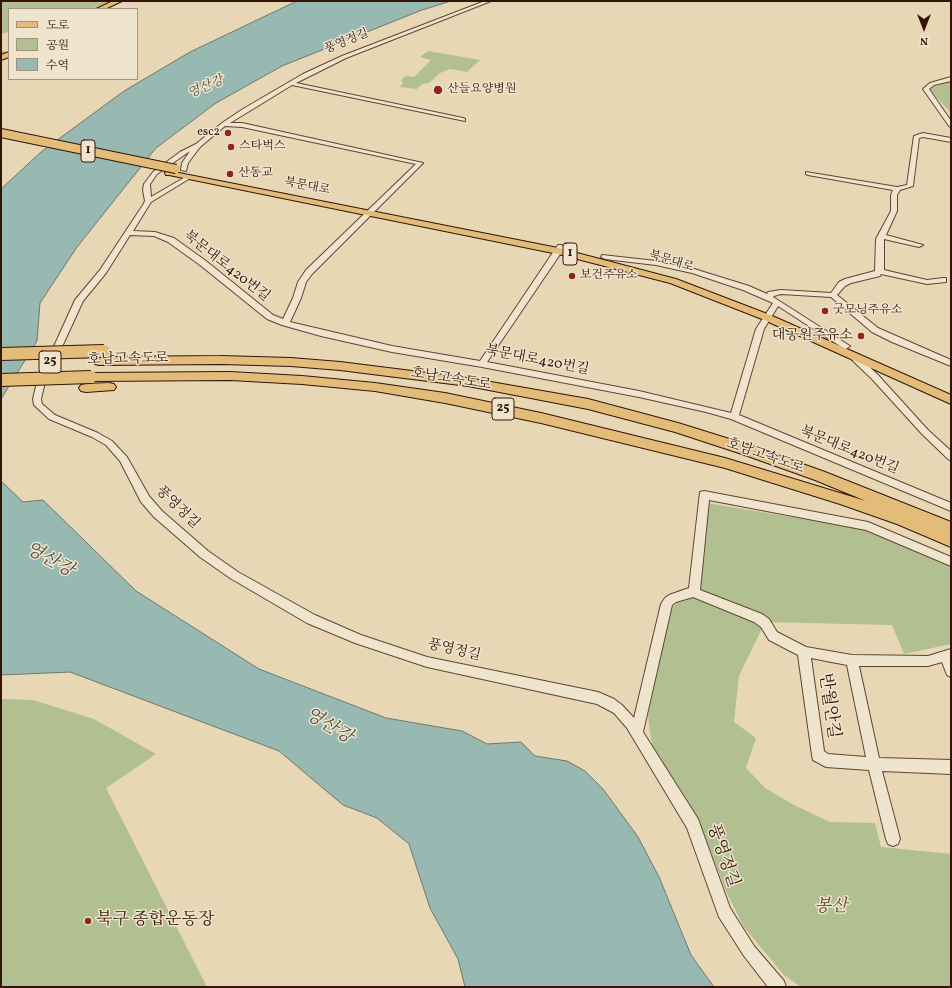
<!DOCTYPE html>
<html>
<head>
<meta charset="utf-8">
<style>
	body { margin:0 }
	#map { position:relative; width:952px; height:988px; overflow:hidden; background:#e7d7b5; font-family:Vollkorn,"Noto Serif KR",serif }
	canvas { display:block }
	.frame { position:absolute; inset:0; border:2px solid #341406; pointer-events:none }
	.legend { position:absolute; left:8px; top:8px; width:130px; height:72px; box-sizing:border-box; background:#efe5cf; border:1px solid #a4917f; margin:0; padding:5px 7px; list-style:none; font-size:12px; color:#341406 }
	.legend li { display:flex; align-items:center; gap:8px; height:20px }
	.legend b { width:20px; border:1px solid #a4917f }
	.north { position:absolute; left:904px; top:8px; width:40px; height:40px; -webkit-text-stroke:3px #efe5cf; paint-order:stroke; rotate:180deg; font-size:11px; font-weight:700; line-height:16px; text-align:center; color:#341406 }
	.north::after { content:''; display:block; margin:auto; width:14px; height:18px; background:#341406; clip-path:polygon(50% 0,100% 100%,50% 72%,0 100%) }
</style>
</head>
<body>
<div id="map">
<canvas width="952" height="988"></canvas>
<div class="frame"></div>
<ul class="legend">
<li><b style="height:5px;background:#e4bc7a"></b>도로</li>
<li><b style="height:11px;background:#b1bf91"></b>공원</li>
<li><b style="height:11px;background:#97b9b1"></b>수역</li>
</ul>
<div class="north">N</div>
</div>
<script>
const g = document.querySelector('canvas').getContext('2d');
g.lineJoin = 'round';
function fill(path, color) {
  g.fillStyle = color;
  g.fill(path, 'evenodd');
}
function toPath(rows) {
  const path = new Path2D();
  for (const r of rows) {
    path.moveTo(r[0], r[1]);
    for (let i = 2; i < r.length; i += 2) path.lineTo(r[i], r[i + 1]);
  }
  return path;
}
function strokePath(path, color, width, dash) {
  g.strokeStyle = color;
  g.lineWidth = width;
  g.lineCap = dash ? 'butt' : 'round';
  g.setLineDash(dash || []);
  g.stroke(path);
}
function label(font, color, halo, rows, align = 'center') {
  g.font = font + ' Vollkorn,"Noto Serif KR",serif';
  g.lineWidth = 3;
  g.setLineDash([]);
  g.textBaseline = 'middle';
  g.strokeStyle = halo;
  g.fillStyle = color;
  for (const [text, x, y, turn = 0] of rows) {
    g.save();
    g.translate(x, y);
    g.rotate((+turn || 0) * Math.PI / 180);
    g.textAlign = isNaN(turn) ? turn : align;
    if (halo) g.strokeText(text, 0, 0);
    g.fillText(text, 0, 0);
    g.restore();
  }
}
fill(toPath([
	[1,1,111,1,91,9,9,9,9,32,1,34],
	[428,51,480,60,467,72,450,69,440,73,429,83,422,84,417,89,399,87,403,83,401,80,406,76,414,77,431,60,420,57],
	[951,81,951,113,930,90,931,87,942,82],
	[707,503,868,530,951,565,951,644,904,654,892,625,765,622,739,676,734,722,756,738,746,768,765,788,792,804,830,822,875,823,881,847,951,854,951,987,801,987,784,975,744,927,725,889,697,816,653,747,650,733,648,715,670,609,677,603,691,598,698,599],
	[1,699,33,700,94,719,156,754,106,788,207,987,1,987]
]), '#b1bf91');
const water = toPath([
	[297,1,451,1,422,10,282,66,216,103,156,148,77,247,40,303,37,341,1,399,1,189,41,152,124,91,190,52,297,1],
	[1,481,23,502,43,500,136,591,259,669,386,718,462,731,487,744,521,742,535,756,567,761,585,771,603,789,638,837,659,877,691,955,714,987,465,987,458,959,430,908,409,844,377,818,343,805,279,751,70,672,1,675,1,481]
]);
fill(water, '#97b9b1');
strokePath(water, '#6f776d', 1);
strokePath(toPath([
	[1,53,9,55]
]), '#c3b092', 5, [5, 2.5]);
const minor = toPath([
	[485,1,491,1,346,58,296,83,463,118,465,119,465,121,292,85,230,123,242,123,423,163,312,274,306,282,301,298,290,322,392,346,480,361,558,245,561,245,565,247,487,362,639,391,731,413,756,329,773,303,743,290,692,273,656,265,605,259,601,257,602,255,656,261,694,269,749,286,767,294,768,292,781,290,831,293,839,282,845,279,875,271,876,239,891,211,891,195,893,190,808,175,806,174,806,172,897,187,907,185,914,136,923,133,951,138,951,142,923,137,919,138,913,186,900,190,897,195,897,211,886,235,923,245,919,247,884,239,884,270,927,280,943,278,946,278,946,282,927,284,881,274,880,276,851,283,845,286,837,295,878,328,951,360,951,366,892,342,872,332,831,297,781,294,774,296,773,297,850,346,846,349,843,348,778,306,764,329,739,415,951,503,951,511,731,419,706,412,639,397,482,367,392,352,321,336,282,325,267,319,200,265,168,242,154,236,130,235,106,273,83,301,44,386,41,399,42,404,55,415,98,433,112,441,127,457,149,496,162,511,208,551,238,572,315,615,361,635,427,657,598,692,614,699,622,705,634,718,661,604,665,598,669,595,689,588,700,492,704,491,868,522,951,557,951,566,866,530,709,500,700,590,762,614,769,619,777,632,806,647,852,655,928,656,951,649,951,677,947,675,942,662,928,666,859,666,879,758,951,760,951,774,882,771,900,839,898,844,893,846,888,844,886,839,869,770,826,767,813,760,812,755,798,655,769,640,761,627,754,622,693,597,676,602,672,605,643,732,698,819,730,908,754,946,784,981,786,987,768,987,744,956,719,917,687,828,627,728,614,713,597,704,427,667,355,643,307,623,230,578,200,557,154,517,141,502,120,461,106,445,92,437,49,419,34,405,33,399,36,386,75,300,100,270,143,205,145,201,143,190,144,184,153,172,180,152,196,144,222,123,243,109,303,74,342,56,485,1],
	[225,126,242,127,416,164,306,270,298,282,293,298,283,319,273,315,206,261,174,238,155,232,133,231,151,202,192,177,187,176,151,197,150,184,157,174,190,151,182,163,181,170,186,171,188,163,200,147,225,126],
	[811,658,847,665,866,757,828,754,824,751,811,658],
	[951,77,951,81,934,85,929,89,951,121,951,127,949,126,923,89,930,83,951,77],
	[852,352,855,353,878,375,928,430,951,451,951,461,948,459,922,434,872,379,849,357,848,355,852,352]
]);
const major = toPath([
	[166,171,169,171,558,248,676,279,770,315,951,395,951,404,762,319,670,283,558,254,169,175,166,175,165,173,166,171]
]);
const highway = toPath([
	[113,1,122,1,105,9,96,9,113,1],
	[9,52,9,57,1,60,1,55,9,52],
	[221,356,291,358,340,362,468,378,588,399,678,423,752,446,825,472,951,522,951,547,897,524,840,504,725,468,541,423,445,403,375,391,302,384,230,380,91,381,86,380,85,377,86,374,91,373,230,372,302,376,375,383,445,393,541,413,725,458,866,501,815,480,742,454,675,432,588,409,468,386,340,370,291,366,221,364,99,365,95,364,93,361,95,358,99,357,221,356],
	[109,383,114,384,116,387,114,390,86,392,81,391,79,388,81,385,86,384,109,383]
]);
strokePath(minor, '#614532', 2);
strokePath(major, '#341406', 2);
strokePath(highway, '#341406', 2);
fill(minor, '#efe5cf');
fill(major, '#e4bc7a');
fill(highway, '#e4bc7a');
const majorBridge = toPath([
	[1,133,176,169]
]);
const highwayBridge = toPath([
	[1,354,104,351],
	[1,380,91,377]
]);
strokePath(majorBridge, '#341406', 10, []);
strokePath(highwayBridge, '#341406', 14, []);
strokePath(majorBridge, '#e4bc7a', 8);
strokePath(highwayBridge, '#e4bc7a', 12);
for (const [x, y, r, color] of [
	[438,90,5,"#8f2418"],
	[228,133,4,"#8f2418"],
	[231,147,4,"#8f2418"],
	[230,174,4,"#8f2418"],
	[572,276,4,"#8f2418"],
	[825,311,4,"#8f2418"],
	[861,336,4,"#8f2418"],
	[88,921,4,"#8f2418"]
]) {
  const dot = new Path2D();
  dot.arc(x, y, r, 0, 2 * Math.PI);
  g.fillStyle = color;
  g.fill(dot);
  strokePath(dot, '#efe5cf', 1.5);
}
label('12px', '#341406', '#efe5cf', [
	["풍영정길",347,42,-22],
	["북문대로",307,187,11],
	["북문대로",671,262,17]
]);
label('12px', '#341406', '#efe5cf', [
	["산들요양병원",447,90],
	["esc2",220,133,"right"],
	["스타벅스",239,147],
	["산동교",238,174],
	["보건주유소",580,276],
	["굿모닝주유소",833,311]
], 'left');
label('italic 13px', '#574e42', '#efe5cf', [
	["영산강",206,88,-24]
]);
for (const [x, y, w] of [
	[88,151,14],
	[570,254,14],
	[50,362,22],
	[503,409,22]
]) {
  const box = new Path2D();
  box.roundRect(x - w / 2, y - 11, w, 22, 3);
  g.fillStyle = '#efe5cf';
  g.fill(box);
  strokePath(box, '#341406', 1);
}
label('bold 13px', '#341406', null, [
	["1",88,151],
	["1",570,254],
	["25",50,362],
	["25",503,409]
]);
label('14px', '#341406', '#efe5cf', [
	["북문대로420번길",226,267,38],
	["호남고속도로",128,360,-1],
	["북문대로420번길",537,361,11],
	["호남고속도로",451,380,9],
	["북문대로420번길",849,451,22],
	["호남고속도로",765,457,19],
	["풍영정길",177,508,44],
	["풍영정길",454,651,13]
]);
label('14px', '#341406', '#efe5cf', [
	["대공원주유소",853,336]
], 'right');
label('17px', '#341406', '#efe5cf', [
	["반월안길",828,706,82],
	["풍영정길",722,856,71]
]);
label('italic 17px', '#5a4730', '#efe5cf', [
	["봉산",831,908]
]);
label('17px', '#341406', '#efe5cf', [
	["북구 종합운동장",96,921]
], 'left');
label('italic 18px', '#574e42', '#efe5cf', [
	["영산강",49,561,29],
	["영산강",328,727,31]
]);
</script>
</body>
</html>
